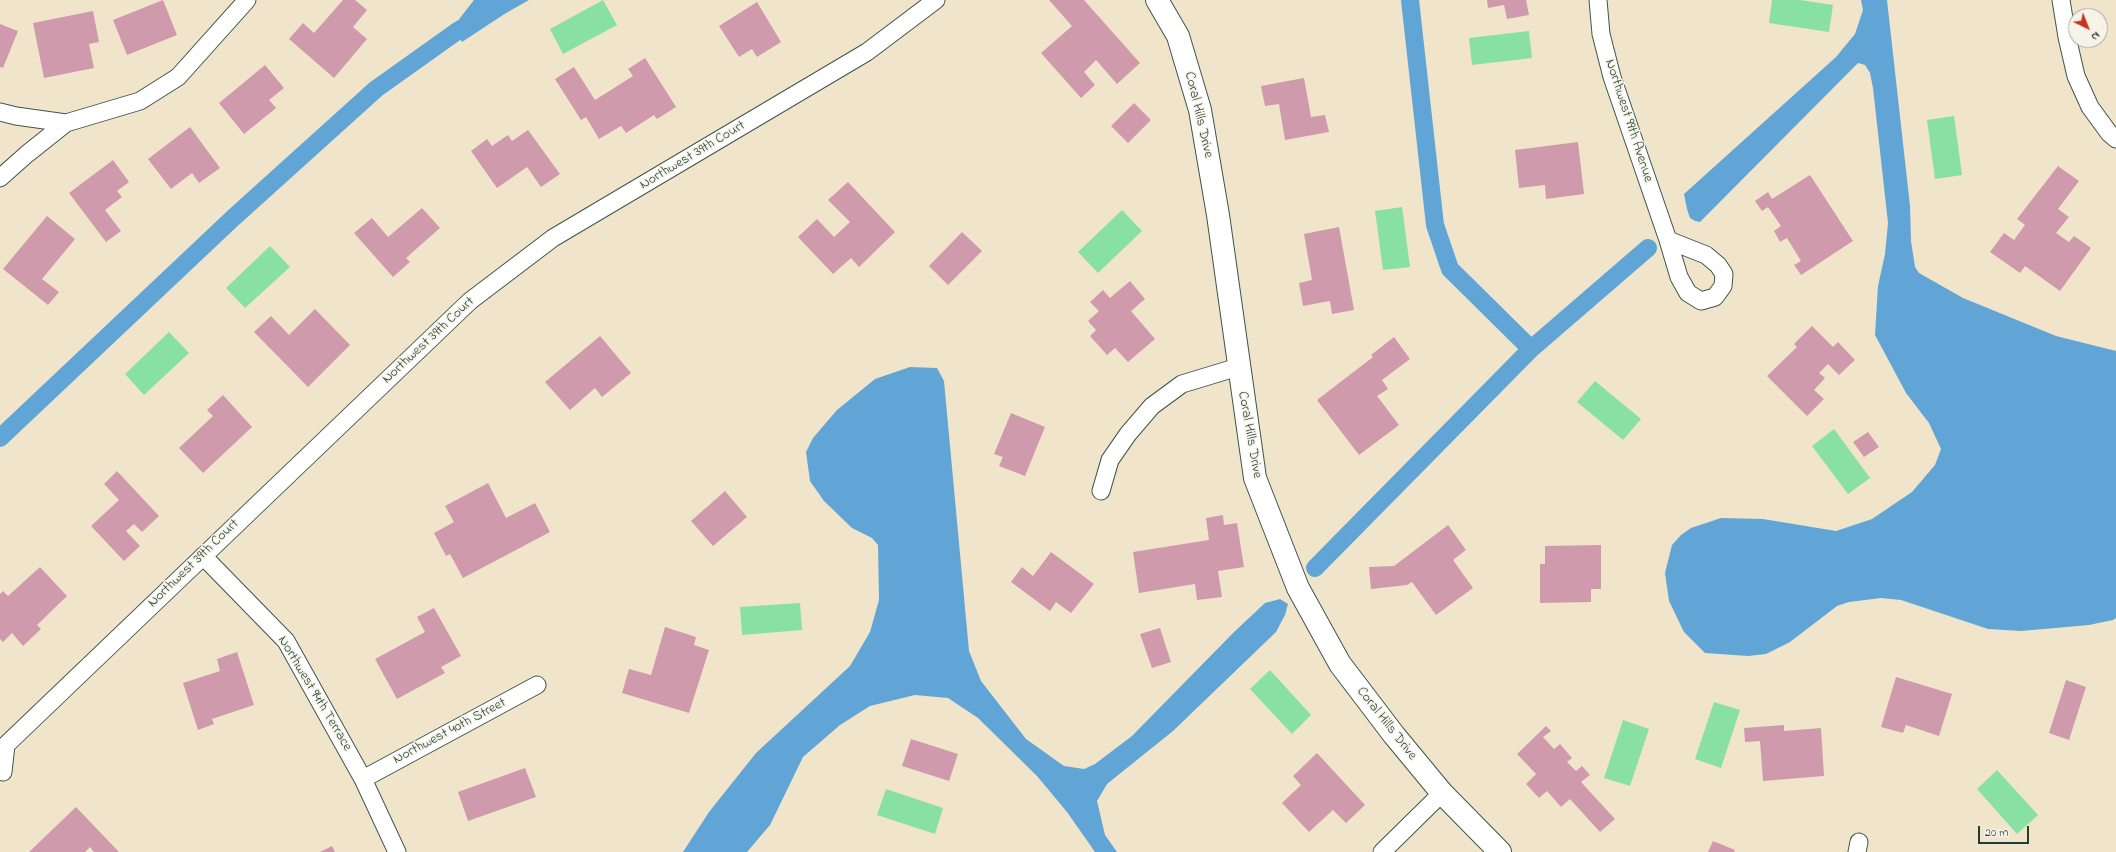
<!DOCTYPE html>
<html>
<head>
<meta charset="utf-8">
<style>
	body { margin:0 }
	#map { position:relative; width:2116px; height:852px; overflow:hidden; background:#f0e5ca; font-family:"Indie Flower",sans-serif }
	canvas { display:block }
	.north { position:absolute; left:2068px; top:8px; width:40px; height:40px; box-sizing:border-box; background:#f7f3e8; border:1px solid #a1aaa0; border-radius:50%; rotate:137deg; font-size:11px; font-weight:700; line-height:16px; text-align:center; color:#1f3d34 }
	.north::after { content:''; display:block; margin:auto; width:14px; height:18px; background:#c8321e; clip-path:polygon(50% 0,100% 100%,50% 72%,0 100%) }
	.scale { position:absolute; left:1978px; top:826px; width:51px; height:18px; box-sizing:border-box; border:2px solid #1f3d34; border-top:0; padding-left:5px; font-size:12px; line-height:14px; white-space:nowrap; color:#1f3d34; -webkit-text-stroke:3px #f7f3e8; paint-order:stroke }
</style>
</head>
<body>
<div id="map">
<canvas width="2116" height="852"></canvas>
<div class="north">N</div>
<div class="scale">20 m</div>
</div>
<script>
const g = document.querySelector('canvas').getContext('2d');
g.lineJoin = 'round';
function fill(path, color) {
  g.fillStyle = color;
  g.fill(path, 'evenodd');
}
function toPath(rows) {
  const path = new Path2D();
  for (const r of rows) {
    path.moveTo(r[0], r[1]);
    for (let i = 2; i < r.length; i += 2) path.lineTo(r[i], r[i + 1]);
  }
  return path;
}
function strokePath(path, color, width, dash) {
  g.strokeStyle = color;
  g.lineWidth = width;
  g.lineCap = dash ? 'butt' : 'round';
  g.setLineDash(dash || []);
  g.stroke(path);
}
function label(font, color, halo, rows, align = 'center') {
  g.font = font + ' "Indie Flower",sans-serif';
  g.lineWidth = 3;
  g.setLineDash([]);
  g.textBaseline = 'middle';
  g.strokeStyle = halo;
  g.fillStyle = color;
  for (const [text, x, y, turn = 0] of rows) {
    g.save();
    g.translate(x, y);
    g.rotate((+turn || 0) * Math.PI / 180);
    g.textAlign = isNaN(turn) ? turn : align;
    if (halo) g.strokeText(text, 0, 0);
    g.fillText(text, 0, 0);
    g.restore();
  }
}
fill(toPath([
	[603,0,617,25,563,54,550,29],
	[1772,0,1800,0,1833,5,1829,32,1769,23],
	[1529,31,1532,58,1472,65,1469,38],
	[1954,116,1962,175,1935,179,1927,120],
	[1402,207,1410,267,1383,270,1375,211],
	[1122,210,1142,231,1098,273,1078,252],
	[270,246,290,267,245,308,226,288],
	[169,332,189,353,144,395,125,374],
	[1595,381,1641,419,1623,440,1577,402],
	[1834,429,1870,478,1848,494,1812,446],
	[800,603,802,630,742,635,740,607],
	[1270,670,1311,715,1292,734,1250,689],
	[1714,702,1740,710,1721,768,1695,759],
	[1623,720,1649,729,1630,786,1604,778],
	[1997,770,2038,815,2017,834,1977,789],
	[886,789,943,808,935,834,877,815]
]), '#89e0a3');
fill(toPath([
	[474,0,529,0,506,13,462,42,456,32,460,18],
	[1861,0,1887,0,1910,206,1911,241,1915,267,1919,273,1963,298,2056,336,2116,351,2116,618,2113,620,2089,625,2021,631,1988,629,1901,600,1881,598,1849,602,1837,606,1790,642,1766,654,1748,656,1705,653,1684,632,1669,601,1665,573,1672,545,1681,535,1691,528,1721,518,1763,519,1836,531,1872,519,1912,492,1935,465,1941,449,1929,423,1906,393,1875,335,1878,286,1885,254,1888,223,1873,88,1870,73,1865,65,1858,63,1700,222,1695,221,1690,218,1687,209,1684,194,1836,57,1855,34,1863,10],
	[910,367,937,368,944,381,969,651,981,681,1026,739,1064,766,1084,769,1095,764,1132,736,1234,632,1265,603,1280,599,1288,604,1285,615,1276,632,1173,731,1107,784,1097,801,1105,835,1117,852,1095,852,1067,812,1037,776,978,718,948,698,915,695,870,706,840,725,803,757,770,825,747,852,683,852,709,812,756,753,850,666,870,632,879,600,878,545,872,538,852,528,824,501,810,481,806,452,813,438,837,410,875,379]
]), '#61a5d6');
strokePath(toPath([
	[1410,0,1435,225,1450,269,1531,349],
	[0,438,233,218,376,89,456,32,509,0],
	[1315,568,1531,349,1648,248]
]), '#61a5d6', 18);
fill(toPath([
	[163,0,177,35,127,55,113,20],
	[343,0,355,0,367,10,353,27,367,39,334,78,289,39,303,23,314,33],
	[1049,0,1084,0,1140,63,1117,84,1096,60,1084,72,1095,85,1081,98,1041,53,1072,26],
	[1487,0,1526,0,1529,15,1507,19,1504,5,1488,8],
	[757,2,781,42,757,57,752,49,739,57,719,26],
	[93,11,99,42,89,44,94,68,44,78,33,23],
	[0,24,18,31,3,68,0,67],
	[645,58,676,107,657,119,654,115,626,133,621,126,599,139,586,117,581,120,555,79,574,67,595,100,633,76,628,69],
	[265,65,284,88,269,100,276,108,244,134,219,103],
	[1304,78,1311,117,1325,115,1329,132,1285,140,1279,104,1265,106,1261,86],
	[1134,103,1151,120,1128,143,1111,126],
	[190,127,220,168,199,183,192,173,171,189,148,159],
	[528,130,560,174,541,187,527,167,497,188,471,151,487,139,492,146,508,135,512,141],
	[1578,142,1584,194,1546,199,1545,185,1519,188,1515,150],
	[113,160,129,182,117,191,122,197,105,210,121,231,106,242,69,193],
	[2058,166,2079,181,2058,209,2069,217,2056,233,2069,242,2074,236,2091,248,2060,291,2025,266,2020,273,1990,252,2004,233,2014,240,2025,225,2017,219],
	[1810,175,1853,241,1801,275,1794,265,1801,261,1787,238,1780,242,1774,231,1781,226,1768,207,1762,211,1755,201,1768,192,1772,199],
	[848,182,895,232,859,267,851,258,833,274,798,237,817,219,834,237,850,222,828,200],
	[422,208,440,228,406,258,410,262,393,277,354,233,372,218,388,237],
	[47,216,75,239,42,279,59,292,48,305,3,269],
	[1339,227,1354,310,1332,314,1330,301,1303,306,1299,283,1312,280,1304,234],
	[962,232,982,251,948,285,929,266],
	[1130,281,1145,299,1131,311,1155,339,1128,362,1115,348,1107,355,1090,336,1096,330,1088,321,1099,311,1090,302,1103,290,1110,298],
	[315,309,350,345,308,387,254,332,271,316,289,335],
	[1812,326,1833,347,1838,342,1855,360,1839,375,1828,364,1819,373,1825,378,1814,390,1824,399,1807,416,1767,376,1797,347,1794,344],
	[600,336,631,373,602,397,595,388,570,410,545,382],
	[1394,337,1410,359,1382,380,1388,389,1377,396,1399,425,1359,455,1317,400,1373,357,1371,355],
	[223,395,252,427,203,473,179,448,213,416,207,410],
	[1011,413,1045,427,1025,476,999,466,1003,457,994,454],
	[1868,432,1879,447,1864,457,1853,442],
	[117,471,159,516,142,532,134,524,126,531,140,546,124,561,91,526,119,500,104,484],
	[488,483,506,518,535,503,550,532,463,578,450,554,446,556,434,533,454,522,445,506],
	[725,491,747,517,713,546,691,521],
	[1223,515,1224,525,1237,523,1244,567,1218,571,1222,597,1197,600,1195,584,1139,593,1133,552,1209,540,1206,518],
	[1448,525,1466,550,1453,560,1473,588,1436,615,1412,582,1407,585,1371,589,1369,567,1394,566],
	[1601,545,1601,589,1591,589,1591,602,1540,603,1540,564,1545,564,1545,546],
	[1051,552,1094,584,1071,613,1056,602,1050,611,1011,582,1022,567,1033,576],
	[40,567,67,596,37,625,41,629,23,646,12,633,3,642,0,639,0,594,3,591,8,596],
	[434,608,461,656,441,667,445,673,397,699,375,659,425,632,417,617],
	[665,627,696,637,694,645,709,650,689,713,622,693,629,669,651,675],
	[1160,628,1171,662,1152,668,1140,634],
	[237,652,254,705,212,719,214,724,198,730,183,683,220,671,217,659],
	[1896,677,1952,694,1939,736,1906,725,1903,733,1881,727],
	[2066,680,2086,687,2069,740,2049,733],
	[1784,725,1784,731,1821,728,1824,776,1763,781,1760,741,1745,742,1744,728],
	[1546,726,1551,731,1543,737,1554,749,1560,744,1572,758,1567,762,1576,771,1582,766,1590,775,1581,782,1615,819,1600,832,1570,799,1561,807,1547,791,1539,798,1526,784,1536,774,1517,754],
	[911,739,958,754,949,781,902,766],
	[1317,753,1365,805,1346,823,1333,810,1309,832,1282,803,1301,785,1293,776],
	[525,768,536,797,468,821,458,792],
	[76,807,119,852,94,852,90,847,85,852,29,852],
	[1713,841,1735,850,1734,852,1708,852],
	[332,846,335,852,320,852]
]), '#d09aad');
const street = toPath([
	[1598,0,1601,34,1612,77,1668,240,1679,277,1688,293,1701,301,1715,297,1723,286,1724,274,1718,265,1706,255,1668,240],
	[2061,0,2067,37,2076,76,2090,107,2109,133,2116,139],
	[0,112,16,116,66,123],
	[0,178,27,154,66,123,140,101,178,77,247,0],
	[1101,491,1110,460,1128,434,1152,406,1182,384,1238,367],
	[203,556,286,641,363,779,397,852],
	[3,772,6,745,470,301,553,238,867,52,936,0],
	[363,779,537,685],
	[1382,852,1442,793],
	[1857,852,1859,842]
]);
const secondary = toPath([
	[1157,0,1178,36,1200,110,1218,215,1255,478,1298,588,1340,664,1394,735,1442,793,1500,852]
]);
strokePath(street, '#3e564a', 19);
strokePath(secondary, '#3e564a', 24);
strokePath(street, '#fff', 17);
strokePath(secondary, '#fff', 22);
label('14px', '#1f3d34', '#f7f3e8', [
	["Coral Hills Drive",1198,115,77],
	["Northwest 99th Avenue",1628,121,72],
	["Northwest 39th Court",693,156,-31],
	["Northwest 39th Court",429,341,-43],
	["Coral Hills Drive",1249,435,80],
	["Northwest 39th Court",194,564,-44],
	["Northwest 94th Terrace",314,694,59],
	["Coral Hills Drive",1386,724,52],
	["Northwest 40th Street",450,732,-28]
]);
</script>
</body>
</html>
